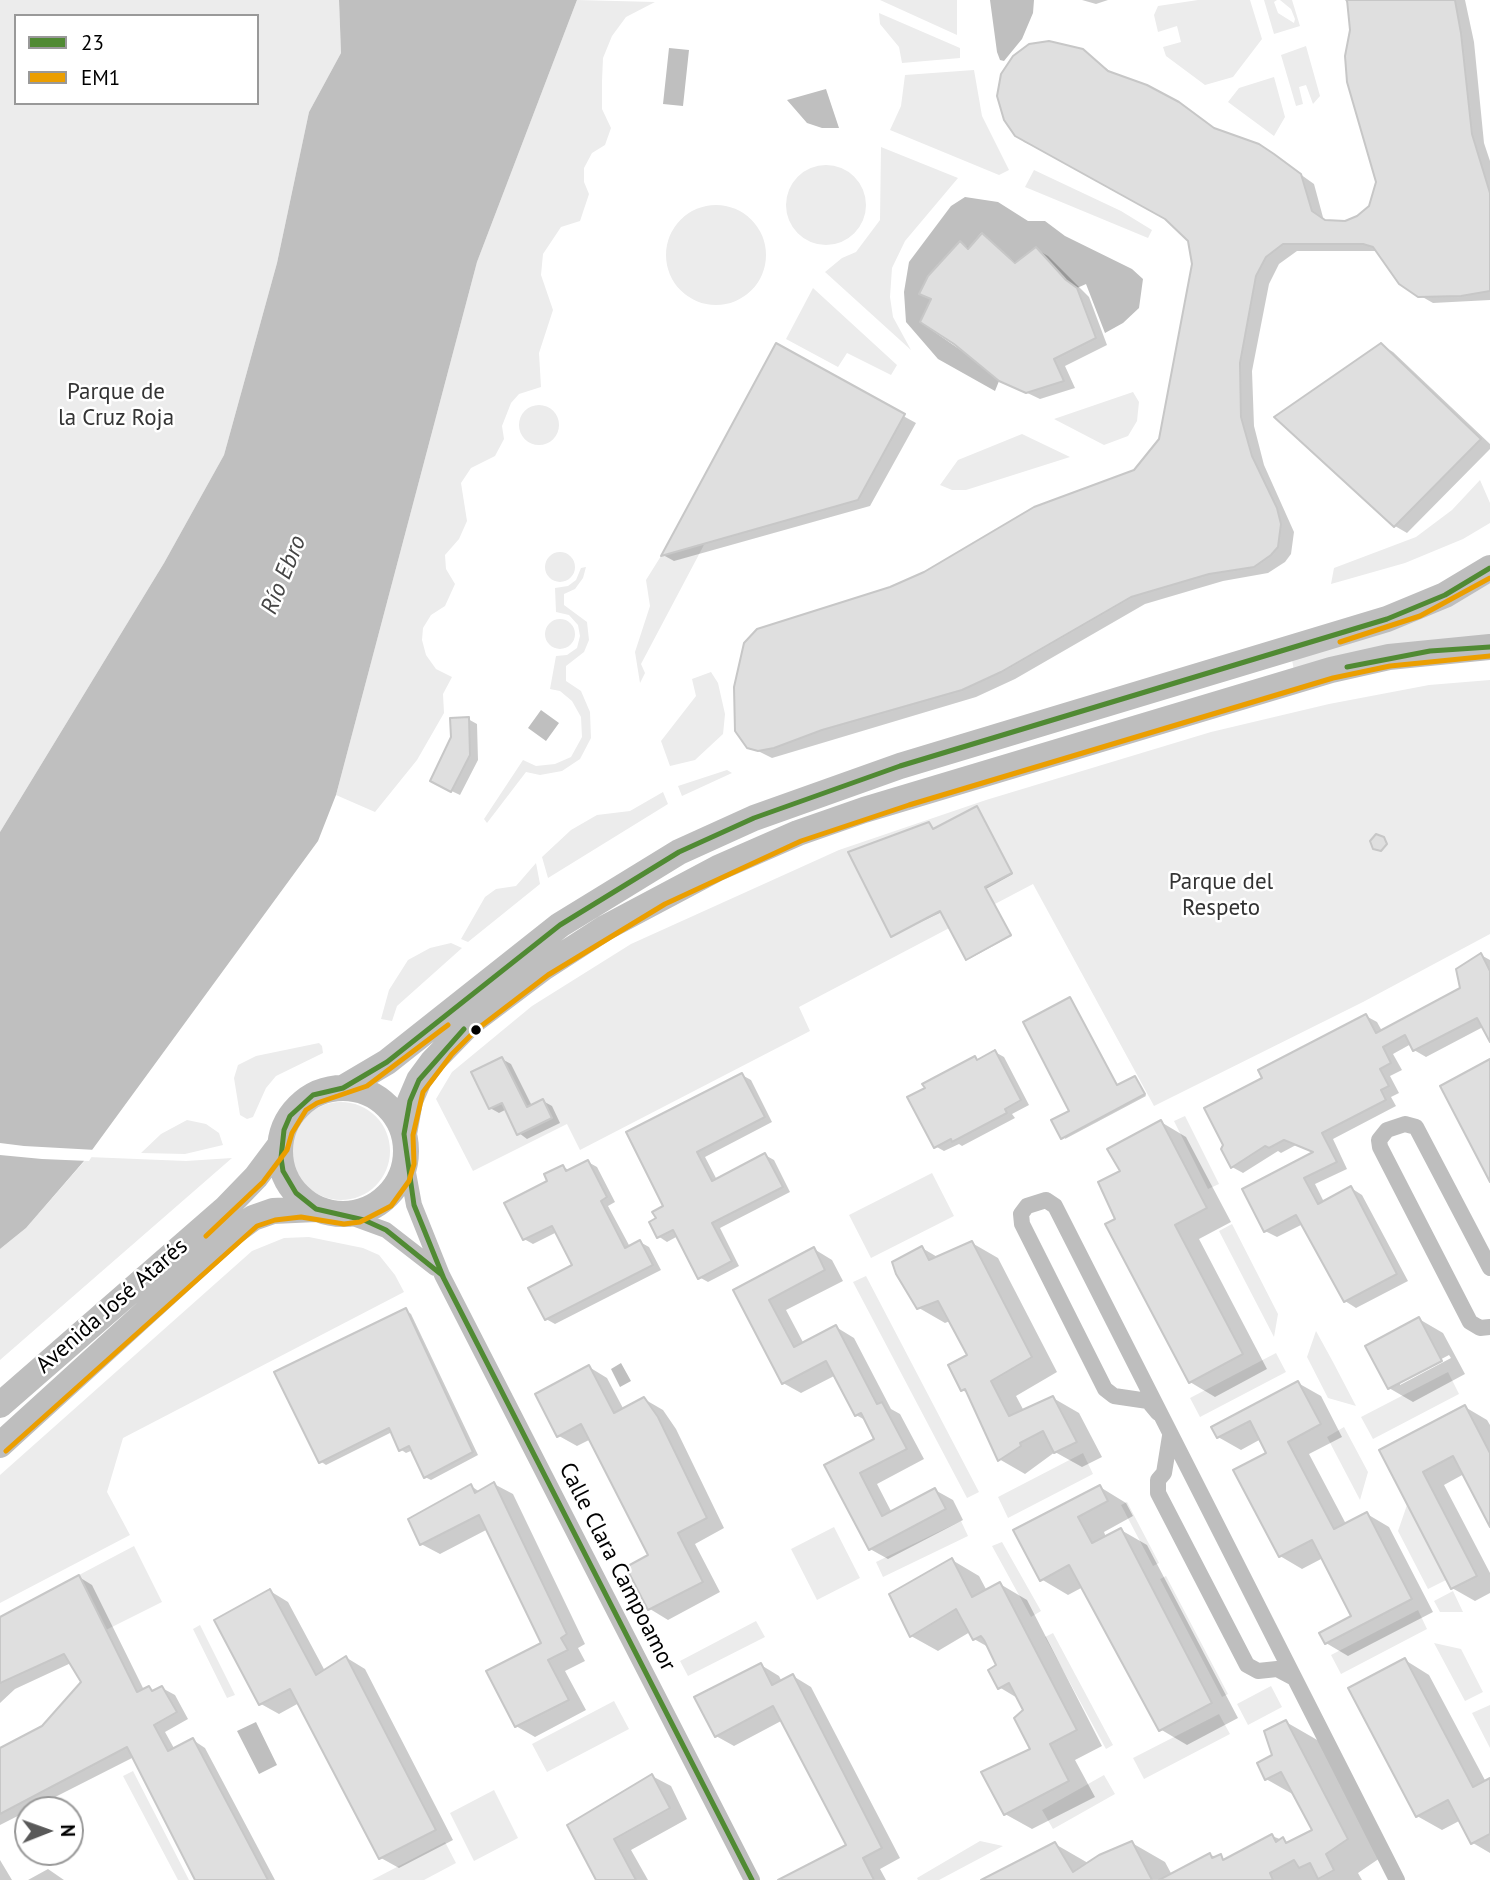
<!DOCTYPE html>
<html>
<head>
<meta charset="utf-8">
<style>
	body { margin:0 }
	#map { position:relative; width:1490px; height:1880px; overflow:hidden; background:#fff; font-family:"PT Sans",sans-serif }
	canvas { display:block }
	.legend { position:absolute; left:14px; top:14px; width:245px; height:91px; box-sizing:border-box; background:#fff; border:2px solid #999; margin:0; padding:9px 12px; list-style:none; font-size:21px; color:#000 }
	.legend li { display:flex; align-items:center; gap:14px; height:35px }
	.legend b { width:35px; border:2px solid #999 }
	.north { position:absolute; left:14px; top:1796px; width:70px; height:70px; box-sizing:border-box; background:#fff; border:2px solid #999; border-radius:50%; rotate:89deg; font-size:19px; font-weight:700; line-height:28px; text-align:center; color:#000 }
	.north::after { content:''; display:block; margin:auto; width:24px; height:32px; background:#595959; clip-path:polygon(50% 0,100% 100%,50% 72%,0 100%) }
</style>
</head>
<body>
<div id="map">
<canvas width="1490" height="1880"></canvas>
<ul class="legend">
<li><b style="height:9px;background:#508a33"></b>23</li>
<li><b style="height:9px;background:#eb9e00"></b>EM1</li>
</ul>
<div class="north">N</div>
</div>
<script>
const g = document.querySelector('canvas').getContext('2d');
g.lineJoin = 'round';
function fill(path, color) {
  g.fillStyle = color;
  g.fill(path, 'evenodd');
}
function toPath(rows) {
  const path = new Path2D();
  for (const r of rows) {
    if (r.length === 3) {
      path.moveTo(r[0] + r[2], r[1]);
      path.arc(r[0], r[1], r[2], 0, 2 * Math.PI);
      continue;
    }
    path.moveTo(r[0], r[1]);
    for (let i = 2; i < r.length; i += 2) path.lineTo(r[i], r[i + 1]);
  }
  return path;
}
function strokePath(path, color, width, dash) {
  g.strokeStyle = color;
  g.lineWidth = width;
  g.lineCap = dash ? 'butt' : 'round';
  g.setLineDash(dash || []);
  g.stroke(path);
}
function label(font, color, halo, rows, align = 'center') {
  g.font = font + ' "PT Sans",sans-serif';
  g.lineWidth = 5;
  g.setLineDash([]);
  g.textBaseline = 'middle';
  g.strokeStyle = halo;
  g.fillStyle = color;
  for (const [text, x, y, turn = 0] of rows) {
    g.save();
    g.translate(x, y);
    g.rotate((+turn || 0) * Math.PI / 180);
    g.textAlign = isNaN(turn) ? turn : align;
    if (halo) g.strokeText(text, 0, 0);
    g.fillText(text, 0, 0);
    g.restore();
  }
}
fill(toPath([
	[0,0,339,0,341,53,309,112,277,263,224,455,164,563,0,832],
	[16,16,257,16,257,103,16,103],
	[577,0,655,2,626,17,612,36,603,58,602,81,602,109,611,128,605,145,592,153,584,168,584,182,589,194,580,221,561,227,543,254,541,275,553,310,539,353,541,387,519,394,511,403,502,426,504,439,495,456,471,468,461,483,467,521,459,539,445,555,446,569,455,584,445,606,431,615,423,628,422,640,426,655,436,669,452,677,443,694,444,713,417,760,375,812,336,795,477,262],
	[880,0,957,0,957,35],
	[1198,0,1250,0,1262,39,1233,77,1205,85,1166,56,1163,47,1181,42,1177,26,1158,32,1154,15,1158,6],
	[1264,0,1277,0,1274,2,1278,13,1294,23,1295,19,1291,9,1280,0,1292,0,1300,26,1274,34],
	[879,13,960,48,960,58,902,63,899,47,880,24],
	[1306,46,1320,96,1313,104,1306,85,1299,87,1303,104,1296,106,1281,55],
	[974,70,982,116,1009,170,999,175,890,130,901,106,905,75],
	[1274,77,1285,117,1274,136,1228,102,1239,88],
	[881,147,958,178,905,241,892,268,890,297,893,317,911,350,825,272,842,258,856,252,880,220],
	[826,205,40],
	[1034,170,1121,211,1152,230,1148,238,1025,187],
	[716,255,50],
	[813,288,897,365,891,375,847,353,838,367,786,339],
	[1133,392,1139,402,1137,421,1128,436,1104,445,1054,419],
	[539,425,20],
	[1022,434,1070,457,966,490,952,490,940,485,958,460],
	[1480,480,1490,503,1490,523,1463,539,1405,563,1331,584,1334,568,1416,537,1452,510],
	[705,543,641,664,645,673,640,683,635,652,650,606,646,580,661,556],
	[560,567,15],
	[586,567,583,578,575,589,564,594,564,605,587,622,589,640,584,652,566,666,566,681,581,691,590,712,591,738,580,759,562,771,540,775,526,772,487,823,484,819,523,760,536,766,555,764,571,757,582,737,581,717,572,701,560,691,550,689,556,656,567,655,577,648,580,636,578,625,569,615,556,612,555,588,568,586,576,580,581,568],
	[1490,583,1490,637,1294,670,1292,660,1444,608],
	[560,634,15],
	[711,672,718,683,725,714,723,734,695,760,670,766,661,741,696,696,692,679],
	[1490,680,1490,934,1363,1002,1154,1106,1033,884,799,1007,810,1031,580,1150,567,1124,473,1171,436,1099,452,1072,532,1006,631,944,839,850,986,800,1211,732,1329,704,1429,685],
	[727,770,732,773,682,796,678,786],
	[663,792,668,804,548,878,542,857,571,830,597,815,630,811],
	[536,863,540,884,468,942,461,939,485,897,496,889,516,886],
	[451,943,462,948,397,1006,392,1021,381,1019,389,990,408,960,430,948],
	[319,1043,322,1046,323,1053,276,1076,266,1088,253,1117,247,1119,240,1115,234,1078,238,1065,256,1056],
	[341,1151,49],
	[1185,1116,1219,1184,1208,1189,1174,1121],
	[187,1120,206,1124,219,1133,223,1145,185,1154,141,1153,161,1134],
	[88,1157,186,1161,232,1158,0,1360,0,1249,26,1228],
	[932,1173,954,1216,871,1258,849,1215],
	[1232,1224,1278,1314,1274,1337,1219,1231],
	[309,1237,363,1248,379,1255,395,1275,404,1292,123,1438,107,1492,130,1535,0,1603,0,1475,252,1251,284,1238],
	[866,1276,979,1492,967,1498,853,1282],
	[1316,1331,1333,1362,1356,1406,1328,1398,1307,1357],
	[1276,1353,1286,1372,1200,1417,1190,1398],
	[1448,1372,1459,1394,1373,1439,1361,1417],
	[1344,1427,1368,1472,1360,1500,1327,1437],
	[1083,1453,1093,1474,1008,1518,998,1497],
	[1127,1502,1159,1563,1153,1566,1121,1505],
	[1407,1505,1446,1580,1428,1589,1398,1531],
	[961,1521,968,1536,883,1577,876,1562],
	[834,1527,860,1578,817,1600,791,1549],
	[1002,1542,1041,1611,1031,1617,992,1546],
	[134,1546,162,1602,106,1630,79,1575],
	[1166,1576,1228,1694,1222,1697,1160,1579],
	[1453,1591,1463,1612,1440,1612,1434,1601],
	[1418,1610,1427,1629,1341,1674,1331,1655],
	[756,1621,765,1637,688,1676,680,1661],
	[200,1625,235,1695,227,1698,193,1629],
	[1053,1633,1113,1745,1106,1749,1045,1637],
	[1434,1643,1461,1649,1483,1692,1465,1701],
	[1271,1686,1282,1707,1248,1725,1237,1704],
	[614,1701,629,1729,547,1772,532,1744],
	[1490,1705,1490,1748,1472,1713],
	[1219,1714,1230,1734,1144,1779,1133,1758],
	[133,1771,189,1880,178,1880,123,1776],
	[1104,1775,1115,1794,1053,1829,1042,1810],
	[494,1790,518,1838,474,1861,450,1813],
	[980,1841,1003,1846,939,1880,918,1880,917,1878],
	[445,1842,456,1863,424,1880,372,1880]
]), '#ececec');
fill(toPath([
	[339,0,577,0,477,262,336,795,318,841,84,1161,26,1228,0,1249,0,832,164,563,224,455,277,263,309,112,341,53],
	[990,0,1034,0,1033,13,1022,39,1004,61,1000,60,997,52],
	[669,48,689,50,683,106,663,104],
	[826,89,839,128,822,128,807,123,787,100],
	[965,197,998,202,1028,221,1045,221,1065,236,1132,269,1143,279,1139,308,1123,323,1105,333,1086,284,1077,288,1015,263,981,233,968,249,960,241,920,322,978,362,999,381,995,391,938,359,906,322,904,292,909,262,951,206],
	[541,710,559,723,546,741,528,728],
	[621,1363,631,1381,620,1387,611,1369],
	[256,1722,277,1765,259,1774,237,1731]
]), '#bfbfbf');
fill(toPath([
	[0,1143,24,1146,96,1150,89,1161,42,1159,0,1155]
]), '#fff');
fill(toPath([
	[1082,0,1108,0,1096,4],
	[1345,0,1465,0,1474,42,1484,143,1490,161,1490,300,1433,303,1419,295,1378,251,1297,251,1279,264,1269,284,1252,371,1254,426,1264,465,1294,532,1291,554,1285,562,1268,573,1223,581,1145,604,1015,679,976,697,772,758,748,746,891,588,1135,471,1161,440,1194,264,1190,240,1160,215,1105,186,1065,161,1024,142,1005,119,1083,51,1115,75,1218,131,1272,154,1314,184,1324,221,1345,222,1358,218,1370,207,1378,182,1349,82,1350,7],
	[982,235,1018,264,1036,249,1048,256,1089,297,1107,345,1065,366,1075,388,1040,399,1000,380,932,300,921,294,961,243,971,249],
	[1381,345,1393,352,1490,444,1490,449,1407,533,1395,526],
	[776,346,916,423,870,506,674,561,663,555],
	[468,719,477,724,478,760,460,795,441,786],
	[977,808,1013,874,986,889,1012,936,969,959,942,912,893,935,929,824,934,830],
	[1481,955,1490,960,1490,1039,1483,1027,1426,1057,1414,1050,1411,1044,1393,1054,1402,1070,1390,1076,1399,1093,1391,1097,1396,1106,1333,1139,1347,1169,1315,1184,1324,1202,1351,1188,1362,1195,1408,1281,1356,1308,1345,1301,1303,1224,1277,1237,1265,1231,1315,1153,1296,1145,1281,1153,1278,1151,1243,1173,1232,1167,1265,1078,1366,1016,1377,1022,1382,1031,1462,989],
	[1070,999,1118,1087,1135,1078,1146,1096,1065,1139,1072,1111],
	[995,1052,1004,1057,1029,1105,1012,1114,1015,1118,962,1146,959,1144,944,1151,935,1146,927,1089,975,1058,980,1060],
	[502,1059,511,1064,532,1106,543,1101,552,1106,560,1123,527,1139,519,1133,507,1109,499,1113,490,1108],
	[742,1075,751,1080,772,1122,705,1157,717,1180,765,1155,774,1160,790,1192,720,1228,739,1266,708,1282,699,1277,678,1236,667,1242,658,1236,658,1219,665,1207,628,1133],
	[1161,1122,1186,1137,1231,1222,1199,1239,1267,1369,1215,1397,1190,1382,1117,1220,1122,1172],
	[588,1162,597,1167,615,1202,608,1206,630,1247,640,1242,649,1247,661,1270,555,1324,546,1319,575,1266,557,1232,533,1244,524,1239,550,1182,563,1167,571,1171],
	[972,1243,998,1258,1057,1372,1016,1396,1024,1411,1053,1398,1079,1413,1102,1457,1082,1467,1055,1452,1025,1474,999,1459,968,1393,962,1390,969,1356,950,1321,945,1323,919,1308,922,1248,939,1258],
	[814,1249,832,1260,843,1281,786,1310,804,1344,836,1327,854,1338,891,1409,900,1414,924,1459,877,1484,892,1513,935,1490,953,1500,963,1520,888,1559,870,1549,827,1466,876,1439,867,1421,856,1415,836,1375,801,1393,783,1383,735,1291],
	[406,1310,411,1314,478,1455,431,1480,425,1477,413,1450,406,1453,400,1449,392,1432,326,1465,320,1461],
	[1419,1319,1443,1333,1465,1374,1413,1402,1389,1388],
	[1449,1355,1451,1358,1400,1385,1400,1381],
	[589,1367,607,1378,624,1410,644,1399,663,1410,676,1429,724,1528,695,1544,720,1592,668,1620,650,1609,650,1555,591,1439,577,1446,559,1436],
	[1298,1383,1321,1396,1342,1437,1309,1454,1346,1524,1367,1514,1389,1527,1433,1612,1348,1656,1326,1643,1354,1617,1323,1558,1302,1569,1280,1556,1269,1454,1261,1439,1241,1450,1218,1437],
	[1465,1407,1487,1420,1490,1425,1490,1523,1464,1474,1444,1485,1490,1573,1490,1593,1475,1601,1452,1588,1381,1451],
	[494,1484,513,1494,585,1644,578,1648,585,1661,565,1671,586,1710,535,1737,516,1726,544,1643,488,1529,440,1554,421,1544,471,1486,480,1492],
	[1100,1487,1126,1503,1133,1516,1104,1532,1106,1537,1121,1530,1147,1545,1238,1718,1187,1745,1160,1729,1083,1587,1068,1595,1041,1579,1016,1531],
	[952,1560,979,1576,987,1591,1000,1584,1027,1600,1102,1746,1075,1760,1095,1797,1032,1829,1005,1814,1032,1750,1025,1711,1019,1699,999,1687,999,1666,990,1648,974,1639,970,1632,938,1651,911,1636],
	[79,1577,92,1585,144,1690,149,1688,156,1692,162,1688,175,1695,188,1719,165,1732,175,1750,193,1740,205,1748,275,1880,198,1880,134,1757,0,1825,0,1749,43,1728,84,1682,71,1663,15,1689,0,1703,0,1619],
	[270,1591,288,1602,325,1671,347,1658,365,1669,453,1840,399,1868,381,1858,299,1703,279,1714,261,1704],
	[1405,1660,1429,1675,1486,1782,1490,1780,1490,1853,1473,1843,1461,1820,1442,1830,1417,1816],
	[761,1665,779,1676,782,1682,793,1676,811,1687,900,1858,880,1869,886,1880,792,1880,848,1846,783,1720,734,1746,716,1736],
	[1286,1722,1319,1741,1380,1858,1358,1873,1362,1880,986,1880,1055,1844,1088,1863,1132,1843,1165,1862,1172,1875,1210,1855,1227,1860,1272,1836,1290,1843,1314,1830,1296,1796,1266,1779],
	[652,1776,671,1786,687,1819,631,1850,648,1880,598,1880,570,1825],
	[0,1860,12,1880,0,1880],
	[48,1869,64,1880,28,1880]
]), '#0003');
const building = toPath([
	[1347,0,1455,0,1461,33,1472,134,1490,193,1490,291,1461,296,1418,297,1399,284,1373,247,1363,244,1283,244,1266,257,1256,276,1240,363,1241,417,1252,456,1277,508,1281,524,1278,547,1271,555,1254,567,1209,574,1131,597,1001,672,962,690,822,730,774,748,758,751,747,748,735,731,734,687,744,643,757,629,890,587,924,572,1034,507,1134,470,1159,439,1192,264,1188,241,1165,219,1015,136,1004,120,997,96,1001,74,1013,56,1029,44,1049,41,1083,49,1108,71,1147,85,1179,102,1214,128,1259,144,1274,154,1301,174,1312,211,1325,220,1345,221,1357,216,1369,206,1376,182,1347,82,1345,56,1350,30,1347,0],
	[982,233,1015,263,1036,247,1066,280,1077,288,1096,338,1054,359,1064,381,1026,393,999,381,954,344,920,322,931,299,919,294,928,276,960,241,968,249,982,233],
	[776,343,905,414,858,500,661,556,776,343],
	[1381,343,1481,439,1394,527,1274,417,1381,343],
	[469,717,470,755,451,792,430,781,451,737,450,718,469,717],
	[977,806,1012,873,985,887,1011,935,966,960,940,911,891,937,848,852,929,822,933,829,977,806],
	[1376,834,1384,837,1387,844,1381,851,1373,849,1370,841,1376,834],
	[1481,953,1490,971,1490,1042,1477,1018,1413,1051,1405,1035,1383,1047,1391,1063,1380,1069,1389,1086,1381,1090,1386,1100,1322,1133,1337,1162,1304,1178,1318,1204,1351,1186,1397,1274,1344,1302,1296,1215,1264,1232,1242,1189,1313,1152,1284,1140,1269,1148,1265,1146,1231,1168,1221,1149,1223,1145,1204,1108,1262,1078,1258,1070,1366,1014,1376,1033,1460,988,1456,969,1481,953],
	[1070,997,1117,1085,1135,1076,1145,1094,1061,1139,1051,1120,1069,1111,1023,1022,1070,997],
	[995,1050,1021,1100,1005,1109,1007,1113,952,1142,951,1139,934,1148,907,1097,925,1088,922,1084,975,1056,977,1060,995,1050],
	[502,1057,527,1107,543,1099,552,1118,517,1135,502,1103,489,1109,471,1072,502,1057],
	[1490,1059,1490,1182,1440,1086,1490,1059],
	[742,1073,765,1117,697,1152,712,1181,765,1153,783,1187,712,1223,732,1261,698,1279,673,1230,657,1238,649,1222,656,1218,652,1212,663,1206,626,1132,742,1073],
	[1161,1120,1207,1208,1175,1225,1243,1354,1189,1383,1105,1224,1115,1219,1098,1182,1120,1171,1107,1149,1161,1120],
	[588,1160,607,1197,601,1201,625,1248,640,1240,653,1265,545,1320,528,1288,572,1265,552,1226,523,1240,504,1203,547,1181,544,1174,563,1165,566,1171,588,1160],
	[972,1241,1032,1357,991,1381,1009,1416,1053,1396,1077,1442,1054,1453,1043,1431,1020,1443,1021,1446,998,1461,965,1389,961,1391,948,1365,967,1355,938,1301,917,1309,896,1274,892,1262,922,1246,929,1260,972,1241],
	[814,1247,825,1270,769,1300,794,1347,836,1325,877,1404,882,1402,907,1449,860,1473,882,1516,935,1488,946,1509,869,1550,824,1465,874,1439,861,1413,855,1416,826,1361,782,1384,733,1290,814,1247],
	[406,1308,473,1452,424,1478,409,1446,399,1451,389,1428,319,1463,274,1372,406,1308],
	[1419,1317,1442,1361,1388,1389,1365,1346,1419,1317],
	[589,1365,614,1413,644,1397,658,1417,707,1518,678,1533,703,1582,648,1610,626,1567,648,1555,581,1424,557,1437,535,1394,589,1365],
	[1298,1381,1321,1424,1288,1442,1334,1529,1367,1512,1412,1599,1325,1644,1319,1633,1351,1616,1312,1540,1279,1557,1233,1470,1266,1453,1250,1421,1217,1438,1211,1427,1298,1381],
	[1465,1405,1490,1453,1490,1527,1453,1456,1423,1472,1477,1576,1451,1589,1379,1450,1465,1405],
	[494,1482,567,1634,561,1638,568,1650,548,1660,569,1700,515,1727,486,1671,541,1643,479,1515,420,1545,408,1519,471,1484,475,1493,494,1482],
	[1100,1485,1108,1501,1078,1517,1092,1543,1121,1528,1212,1703,1159,1731,1069,1565,1040,1581,1013,1530,1100,1485],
	[952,1558,972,1597,1000,1582,1077,1730,1050,1744,1069,1781,1004,1815,981,1772,1030,1749,1014,1718,1023,1710,1009,1683,998,1689,988,1670,996,1665,984,1640,981,1636,973,1640,956,1609,910,1637,889,1594,952,1558],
	[79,1575,137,1692,149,1686,152,1691,162,1686,177,1712,154,1725,168,1751,193,1738,268,1880,195,1880,127,1747,0,1814,0,1748,42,1726,81,1682,64,1654,0,1683,0,1617,79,1575],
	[270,1589,316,1675,346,1656,436,1830,379,1859,290,1689,259,1705,214,1620,270,1589],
	[1405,1658,1473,1787,1490,1778,1490,1834,1471,1844,1448,1800,1416,1817,1348,1688,1405,1658],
	[761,1663,772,1685,793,1674,882,1848,863,1858,874,1880,778,1880,846,1845,773,1706,715,1737,694,1697,761,1663],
	[1286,1720,1348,1839,1326,1854,1334,1870,1318,1879,1310,1863,1299,1868,1294,1860,1270,1873,1273,1880,1159,1880,1210,1853,1212,1858,1221,1854,1223,1860,1272,1834,1276,1842,1283,1837,1286,1843,1312,1830,1281,1772,1265,1780,1257,1763,1272,1755,1264,1731,1286,1720],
	[652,1774,670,1808,614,1839,636,1880,596,1880,567,1825,652,1774],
	[1132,1841,1152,1880,981,1880,1055,1842,1073,1872,1099,1855,1132,1841]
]);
fill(building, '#dfdfdf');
strokePath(building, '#c7c7c7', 2);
strokePath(toPath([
	[406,1162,414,1205,442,1275,752,1880],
	[345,1215,386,1230,435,1268],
	[1490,1268,1416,1127,1405,1124,1387,1130,1379,1140,1380,1147,1470,1322,1480,1328,1490,1327],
	[1158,1413,1148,1401,1114,1396,1105,1389,1022,1224,1021,1214,1027,1206,1046,1200,1055,1206,1397,1880],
	[1170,1436,1164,1473,1158,1480,1158,1493,1247,1665,1258,1671,1277,1669,1294,1678]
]), '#bebebe', 16);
strokePath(toPath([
	[343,1151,63],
	[343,1088,387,1062,560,925,679,852,754,818,900,766,1387,619,1445,595,1490,568],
	[404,1134,410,1101,419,1080,433,1061,470,1023,543,968,605,928,718,868,798,833,864,810,1331,670,1389,657,1490,647],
	[0,1405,226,1208,256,1177,280,1145],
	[0,1445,234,1232,253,1218,273,1211,316,1209]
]), '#bebebe', 26);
strokePath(toPath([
	[1347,667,1430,651,1490,647],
	[444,1279,414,1205,404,1134,410,1101,419,1080,464,1029],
	[752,1880,442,1275,386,1230,364,1220,316,1209,296,1193,283,1171,281,1158,284,1130,290,1116,313,1095,343,1088,387,1062,560,925,679,852,754,818,900,766,1387,619,1445,595,1490,568]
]), '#508a33', 5);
strokePath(toPath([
	[1340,642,1420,616,1490,578],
	[206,1236,263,1182,287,1150,292,1133,306,1110,317,1103,367,1086,448,1025],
	[6,1451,257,1226,275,1220,301,1217,344,1224,360,1222,391,1206,409,1181,414,1164,413,1135,423,1092,452,1054,476,1030,548,975,665,904,801,841,909,805,1333,678,1390,666,1490,656]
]), '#eb9e00', 5);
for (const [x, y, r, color] of [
	[476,1030,6,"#000"]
]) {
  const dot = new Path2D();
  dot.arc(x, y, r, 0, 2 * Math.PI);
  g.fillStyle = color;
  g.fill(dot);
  strokePath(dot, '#fff', 2.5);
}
label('23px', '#333', '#fff', [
	["Parque de",116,392],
	["la Cruz Roja",116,418],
	["Parque del",1221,882],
	["Respeto",1221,908]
]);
label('23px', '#000', '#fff', [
	["Avenida José Atarés",112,1306,-41],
	["Calle Clara Campoamor",617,1567,63]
]);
label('italic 24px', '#444', '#fff', [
	["Río Ebro",284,575,-68]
]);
</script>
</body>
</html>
